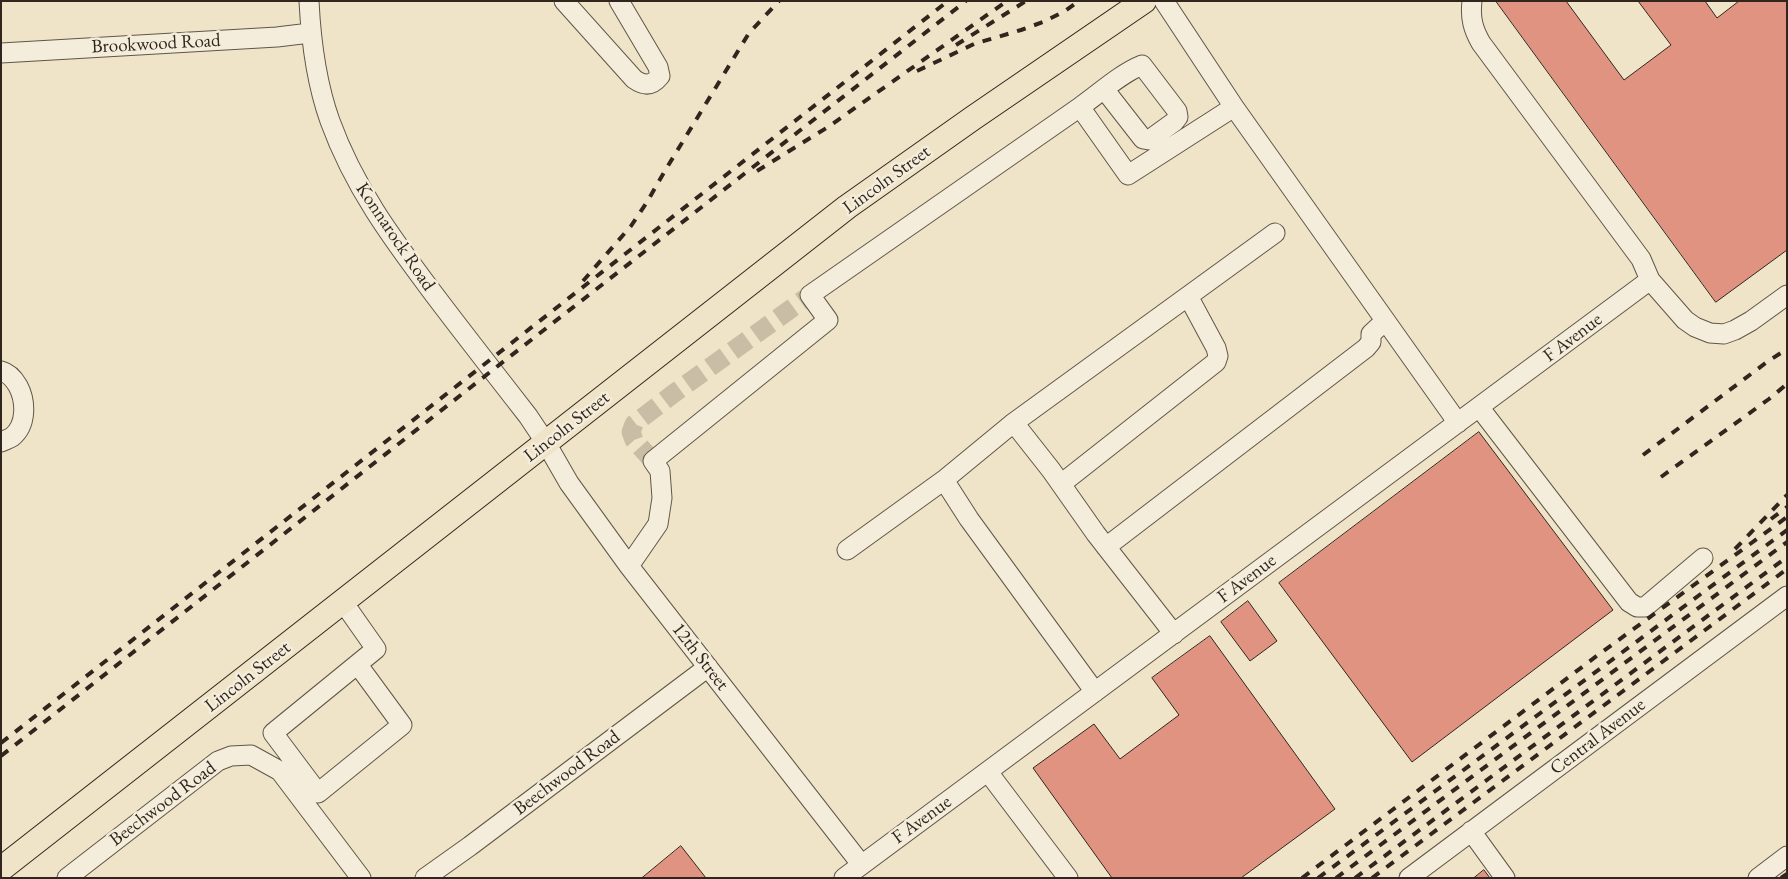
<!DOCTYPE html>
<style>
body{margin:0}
#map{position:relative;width:1788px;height:879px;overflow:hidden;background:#efe4c7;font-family:"EB Garamond",serif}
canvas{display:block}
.frame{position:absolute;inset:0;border:2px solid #31261e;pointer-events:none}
</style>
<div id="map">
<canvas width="1788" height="879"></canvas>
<div class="frame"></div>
</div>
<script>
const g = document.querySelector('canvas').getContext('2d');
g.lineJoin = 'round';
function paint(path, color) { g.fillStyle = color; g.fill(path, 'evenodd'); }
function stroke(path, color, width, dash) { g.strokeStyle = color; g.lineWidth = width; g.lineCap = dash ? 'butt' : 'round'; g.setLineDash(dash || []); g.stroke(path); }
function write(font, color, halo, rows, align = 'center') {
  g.font = font + ' "EB Garamond",serif'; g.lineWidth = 5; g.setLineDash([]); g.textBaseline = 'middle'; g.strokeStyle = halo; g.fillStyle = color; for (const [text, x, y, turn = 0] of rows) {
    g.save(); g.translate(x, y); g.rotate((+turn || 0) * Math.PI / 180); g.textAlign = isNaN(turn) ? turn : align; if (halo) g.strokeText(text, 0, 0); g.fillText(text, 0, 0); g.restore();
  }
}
const building = new Path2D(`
 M1496,1H1566L1624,80L1671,45L1638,1H1705L1717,18L1739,1H1787V250L1716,302Z
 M1479,432L1613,610L1412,762L1279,583Z
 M1248,601L1277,641L1250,661L1221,622Z
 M1210,636L1335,809L1241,878H1112L1033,768L1094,724L1120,759L1179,715L1152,678Z
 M681,846L706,878H642Z
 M1484,870L1490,878H1474Z`);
const minorTunnel = new Path2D(`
 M653,461L634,440L631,432L634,424L673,394L810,295`);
const minor = new Path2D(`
 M309,1C311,41 316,82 330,121C354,187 391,237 433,293C464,334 496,375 528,416L546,443L569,483L629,566L861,864
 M564,1L634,79C644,86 652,86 660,76L658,67L619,1
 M1164,1L1234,107L1458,423
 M1472,1C1470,18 1473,29 1481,43L1641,259L1650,280L1685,320L1695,327L1710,333L1724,334L1735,330L1751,321L1787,295
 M1,53L277,37L310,33
 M1080,107C1100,93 1120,74 1142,65L1177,111L1178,117L1174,122L1149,140L1143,139L1104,89
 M1,371C9,373 14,379 18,386C26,401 27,425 12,437C9,439 5,440 1,442
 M1479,407L1629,602L1637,607H1645L1703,558
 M1014,423L1051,470L1096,534L1174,634
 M1061,484L1216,362L1218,356L1216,348L1188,296
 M1106,547L1366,348L1371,342V334L1385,321
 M847,550L944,480
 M629,566L658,524L662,498L660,471L653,461L828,320L810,295L1080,107L1128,175L1234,107
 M343,602L376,649L273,733L318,793L402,725L358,665
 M1095,692L969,519L944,480L1012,424L1275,233
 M988,772L1068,878
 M1471,831L1505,878
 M67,878L218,761L231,756L251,755L280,771L361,878
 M425,878L470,846L708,667
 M844,878L1650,280
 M1409,878L1787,596
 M1758,878L1787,856`);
const major = new Path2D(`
 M1,869L847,207L973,118L1144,1`);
const rail = new Path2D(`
 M956,45L1026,1
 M917,71L974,44L1021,30L1043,22L1065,11L1079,1
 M757,171L828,127L1007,1
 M583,281L631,226L647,202L666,169L749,33L779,1
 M1643,455L1767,362L1787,349
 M1661,477L1769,399L1787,384
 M1771,519L1787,507
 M1735,549L1787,495
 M1,743L948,1
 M1,756L508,358L966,1
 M1302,878L1598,655L1787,517
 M1318,878L1787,530
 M1336,878L1787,542
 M1355,878L1787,557
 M1372,878L1787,569
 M1781,878L1787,874`);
const streetNames = [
 ["Brookwood Road",156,44,-3],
 ["Lincoln Street",887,180,-36],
 ["Konnarock Road",395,237,56],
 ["F Avenue",1573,338,-37],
 ["Lincoln Street",567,427,-38],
 ["F Avenue",1247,579,-37],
 ["12th Street",700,657,52],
 ["Lincoln Street",248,677,-38],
 ["Central Avenue",1598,737,-37],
 ["Beechwood Road",567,773,-37],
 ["Beechwood Road",163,804,-37],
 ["F Avenue",922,820,-36]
];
paint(building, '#e09380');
stroke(building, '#31261e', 1);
stroke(minorTunnel, '#c9bea5', 19, [19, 9]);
stroke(minor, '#605648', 21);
stroke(major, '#31261e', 26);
stroke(minor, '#f5eddb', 19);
stroke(major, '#efe4c7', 24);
stroke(rail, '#31261e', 4, [9, 9]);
write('19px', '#31261e', '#f5eddb', streetNames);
</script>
